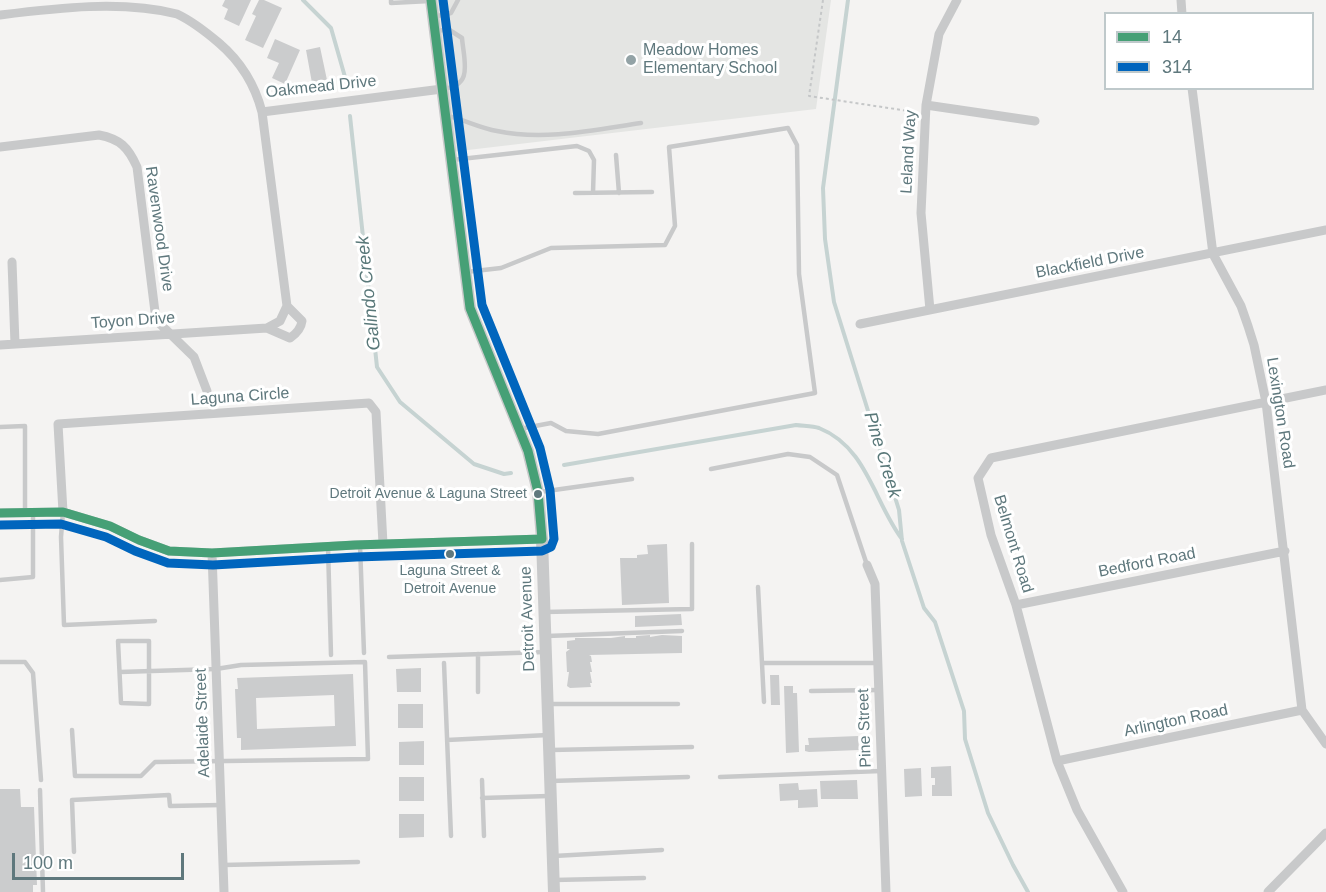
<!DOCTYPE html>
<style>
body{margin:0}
#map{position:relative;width:1326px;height:892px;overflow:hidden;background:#f4f3f2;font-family:Arial,sans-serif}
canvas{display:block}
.legend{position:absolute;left:1104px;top:12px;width:210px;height:78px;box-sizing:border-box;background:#fff;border:2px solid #bfc9cb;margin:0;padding:8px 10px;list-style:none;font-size:18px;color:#5f787d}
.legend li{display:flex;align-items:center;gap:12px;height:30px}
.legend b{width:30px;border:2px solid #bfc9cb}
.scale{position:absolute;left:12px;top:853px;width:172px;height:27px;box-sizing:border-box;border:3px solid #5f787d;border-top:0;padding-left:8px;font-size:18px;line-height:21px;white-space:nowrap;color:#5f787d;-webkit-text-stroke:4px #fff;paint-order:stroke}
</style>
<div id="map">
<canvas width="1326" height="892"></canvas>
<ul class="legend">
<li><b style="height:8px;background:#46a076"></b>14</li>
<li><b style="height:8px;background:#0065bd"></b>314</li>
</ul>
<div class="scale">100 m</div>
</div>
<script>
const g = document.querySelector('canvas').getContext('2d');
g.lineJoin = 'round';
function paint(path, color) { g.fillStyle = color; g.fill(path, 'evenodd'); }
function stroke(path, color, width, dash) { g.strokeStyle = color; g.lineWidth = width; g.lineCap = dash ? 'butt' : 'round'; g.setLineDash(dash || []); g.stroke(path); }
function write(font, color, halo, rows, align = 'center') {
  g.font = font + ' Arial,sans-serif'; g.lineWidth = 6; g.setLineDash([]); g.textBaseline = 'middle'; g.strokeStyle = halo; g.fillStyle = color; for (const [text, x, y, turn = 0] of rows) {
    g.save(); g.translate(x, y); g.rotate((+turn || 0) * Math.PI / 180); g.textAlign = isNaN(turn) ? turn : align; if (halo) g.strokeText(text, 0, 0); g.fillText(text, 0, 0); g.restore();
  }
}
const built = new Path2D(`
 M431,0H831L816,109L451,152Z`);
const stream = new Path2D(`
 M303,0L331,28L347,84
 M848,0L823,188L825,239L834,302L899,510L902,541L924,608L935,622L964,711L965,739L988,813L1013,865L1028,892
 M350,116L377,367L400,402L474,464L504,474L511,473
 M564,465L796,425C803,426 813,426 819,428C867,447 874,502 902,539`);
const building = new Path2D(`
 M225,0H251L239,26L224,19L228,9L222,6Z
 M259,0H264L282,8L263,48L245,40L256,16L252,14Z
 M275,39L300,50L285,84L272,78L279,63L267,58Z
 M320,47L327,80L312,83L306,50Z
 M667,544L669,603L622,605L620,558H637V555L648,554L647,545Z
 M681,614L682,625L635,627V616Z
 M650,635V637L662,635L682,636V653L589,655L591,656L592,662H590L592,672H590L592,683H590L591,687L570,688L567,686L569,672H567L566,652L570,649H567V641L575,640V638H611L625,636V638H636V636Z
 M421,668V692H397L396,669Z
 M353,674L356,746L241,750V738H237L235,689H238L237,678ZM334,695L335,726L257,729L256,698Z
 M770,675H779L780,705H771Z
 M784,686H793V693H797L799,752L786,753Z
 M398,704H423V728H398Z
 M858,736L859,750L809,752L805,751V745H809L808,738Z
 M424,741V765H399V742Z
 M951,766L952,796H932V785H935V778H931V767Z
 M921,768L922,796L905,797L904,769Z
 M399,777H424V801H399Z
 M857,780L858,799H821L820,781Z
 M798,783L799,790L817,789L818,807L798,808V800L780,801L779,784Z
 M0,789H20L21,807H34L37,885H33V892H0Z
 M399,814H424V837L399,838Z`);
const path = new Path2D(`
 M823,0L809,96L915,112`);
const service = new Path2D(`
 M391,0V3L430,1
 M433,17L451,13L458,0
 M438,31L448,29L462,38C464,62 474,86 442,89
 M448,116C465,120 480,128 497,131C544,141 594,130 641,123
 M616,155L619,193
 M452,160L577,146L589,151L594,160L593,193
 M575,193L652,192
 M466,272L501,268L551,248L665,245L675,226L669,147L788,128L797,145L799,274L815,393L598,434L566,431L551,423L519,429
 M0,427L25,426V512
 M711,469L788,454L810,457L837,475L867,565
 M540,492L632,479
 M63,512L61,537L64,625L155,621
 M360,545L364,653
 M328,547L331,655
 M0,580L33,577V514
 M758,587L764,702
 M544,612L692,609V544
 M547,636L682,631
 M118,641H149V704L121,703Z
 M389,657L545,652
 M0,662H25L33,673L41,780
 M444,663L451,836
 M762,663H878
 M811,691L878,690
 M478,692V654
 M549,704H678
 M72,730L75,776H141L155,762L368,759L365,662L241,665L216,669L120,672
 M447,740L548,735
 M551,750L692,747
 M720,777L881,771
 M482,780L484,836
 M550,781L688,777
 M40,790L43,892
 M482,798L549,796
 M74,852L72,800L169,795L170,806L221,805
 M554,856L662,850
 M223,865L358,862
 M554,880L644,878`);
const minor = new Path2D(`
 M1181,0L1182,14
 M0,15C57,8 122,0 177,14C192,21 206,32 219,43C240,61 255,85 262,112L287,306L280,321L267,328L0,345
 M1192,88L1213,254L1241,306L1248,326L1254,345L1266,402L1302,710L1326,744
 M926,105L1035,121
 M262,112L442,89
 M0,147L99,135C120,139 128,147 137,167L156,320L194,357L207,391
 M12,262L15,344
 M930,310L921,213L926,105L939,34L957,0
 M860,324L1326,230
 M267,328L290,338C296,334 301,329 302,321L287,306
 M63,512L58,424L369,403L376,412L383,544
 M0,513L63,512L110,526L139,540L169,551L212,553L355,545L542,539
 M212,553L224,892
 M867,565L875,584L886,892
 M1016,605L1285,551
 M1057,761L1302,710
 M1123,892L1077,810L1057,761L1016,605L991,535L978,478L991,458L1326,390
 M1268,892L1326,833`);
const tertiary = new Path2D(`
 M431,0L470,308L528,451L538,492L542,539L554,892`);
const bus1 = new Path2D(`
 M431,0L470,308L528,451L538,492L542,539
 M0,513L63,512L110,526L139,540L169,551L212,553L355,545L542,539`);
const bus2 = new Path2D(`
 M0,525L61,524L106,537L135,551L168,563L213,565L356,557L542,551L551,547L554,539L550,490L540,448L482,305L443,0`);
const markers = [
 [631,60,6,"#93a3a6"],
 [538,494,5,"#5f787d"],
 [450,554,5,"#5f787d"]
];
const busNames = [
 ["Detroit Avenue & Laguna Street",527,494],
 ["Laguna Street &",450,571,"center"],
 ["Detroit Avenue",450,589,"center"]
];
const poiNames = [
 ["Meadow Homes",643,51],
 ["Elementary School",643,69]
];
const streetNames = [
 ["Oakmead Drive",321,87,-6],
 ["Leland Way",909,152,-87],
 ["Ravenwood Drive",159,229,82],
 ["Blackfield Drive",1090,263,-11],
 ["Toyon Drive",133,321,-4],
 ["Laguna Circle",240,397,-4],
 ["Lexington Road",1280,413,81],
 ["Belmont Road",1013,544,73],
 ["Bedford Road",1147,563,-11],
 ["Detroit Avenue",528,619,-92],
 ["Arlington Road",1176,721,-12],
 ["Adelaide Street",203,723,-92],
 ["Pine Street",865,728,-92]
];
const waterNames = [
 ["Galindo Creek",369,293,-96],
 ["Pine Creek",882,455,73]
];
paint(built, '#e4e5e3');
stroke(stream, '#c6d3d2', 4);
paint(building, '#cbcccd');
stroke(path, '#c5c7c8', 2, [3, 3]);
stroke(service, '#c8c9ca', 4.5);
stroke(minor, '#c8c9ca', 9);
stroke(tertiary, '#c8c9ca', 12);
stroke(bus1, '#46a076', 9);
stroke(bus2, '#0065bd', 9);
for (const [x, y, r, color] of markers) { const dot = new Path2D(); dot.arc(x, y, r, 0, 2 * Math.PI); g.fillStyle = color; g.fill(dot); stroke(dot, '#fff', 2); }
write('14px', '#5f787d', '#fff', busNames, 'right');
write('16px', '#5f787d', '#fff', poiNames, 'left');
write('16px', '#5f787d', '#fff', streetNames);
write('italic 18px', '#597879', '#fff', waterNames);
</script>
